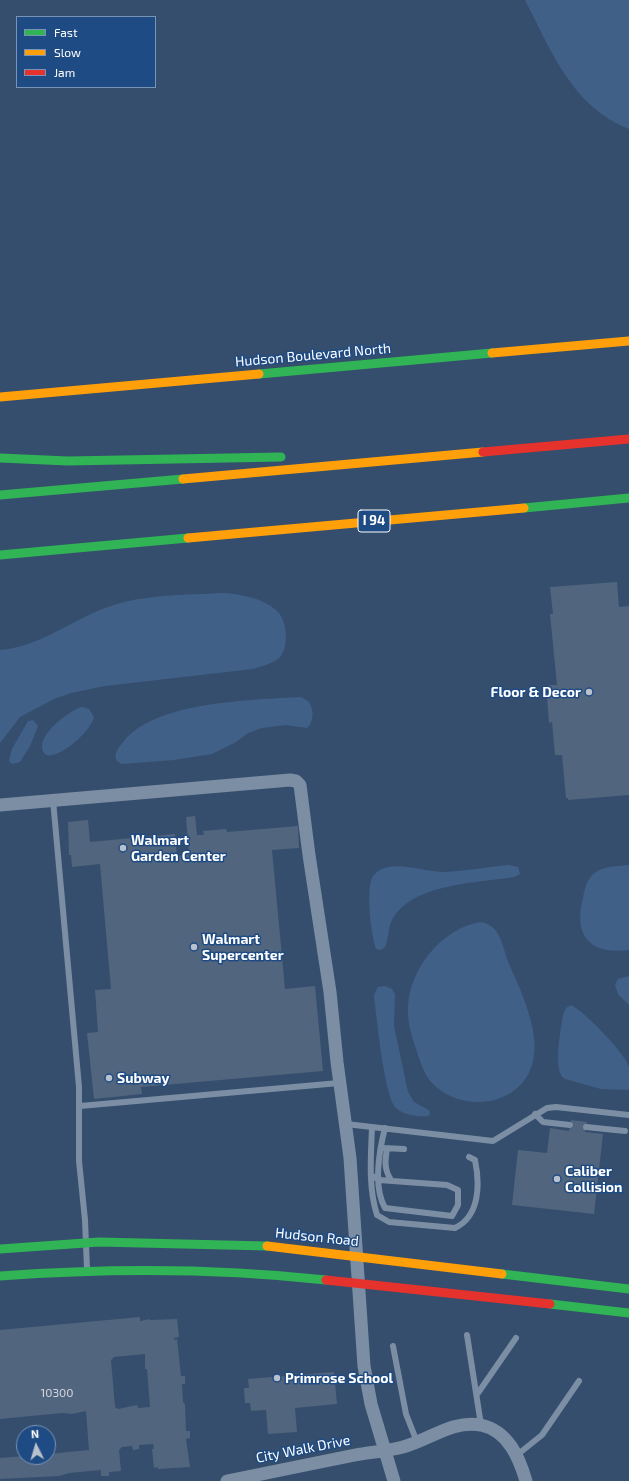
<!DOCTYPE html>
<style>
body{margin:0}
#map{position:relative;width:629px;height:1481px;overflow:hidden;background:#354e6d;font-family:"Exo 2",sans-serif}
canvas{display:block}
.legend{position:absolute;left:16px;top:16px;width:140px;height:72px;box-sizing:border-box;background:#1e4b84;border:1px solid #7893b5;margin:0;padding:5px 7px;list-style:none;font-size:12px;color:#fff}
.legend li{display:flex;align-items:center;gap:8px;height:20px}
.legend b{width:20px;border:1px solid #7893b5}
.north{position:absolute;left:16px;top:1425px;width:40px;height:40px;box-sizing:border-box;background:#1e4b84;border:1px solid #7893b5;border-radius:50%;rotate:355deg;font-size:11px;font-weight:700;line-height:16px;text-align:center;color:#fff}
.north::after{content:'';display:block;margin:auto;width:14px;height:18px;background:#b8c1cc;clip-path:polygon(50% 0,100% 100%,50% 72%,0 100%)}
</style>
<div id="map">
<canvas width="629" height="1481"></canvas>
<ul class="legend">
<li><b style="height:5px;background:#30b455"></b>Fast</li>
<li><b style="height:5px;background:#ff9f0a"></b>Slow</li>
<li><b style="height:5px;background:#e5322d"></b>Jam</li>
</ul>
<div class="north">N</div>
</div>
<script>
const g = document.querySelector('canvas').getContext('2d');
g.lineJoin = 'round';
function paint(path, color) { g.fillStyle = color; g.fill(path, 'evenodd'); }
function stroke(path, color, width, dash) { g.strokeStyle = color; g.lineWidth = width; g.lineCap = dash ? 'butt' : 'round'; g.setLineDash(dash || []); g.stroke(path); }
function write(font, color, halo, rows, align = 'center') {
  g.font = font + ' "Exo 2",sans-serif'; g.lineWidth = 3; g.setLineDash([]); g.textBaseline = 'middle'; g.strokeStyle = halo; g.fillStyle = color; for (const [text, x, y, turn = 0] of rows) {
    g.save(); g.translate(x, y); g.rotate((+turn || 0) * Math.PI / 180); g.textAlign = isNaN(turn) ? turn : align; if (halo) g.strokeText(text, 0, 0); g.fillText(text, 0, 0); g.restore();
  }
}
const water = new Path2D(`
 M525,0H629V129C572,107 551,50 525,0Z
 M224,593C240,594 262,598 276,610C287,619 290,647 279,658C272,664 262,666 253,669L105,686L71,693L54,699L20,717L0,743V650C40,647 71,620 108,607C144,594 186,595 224,593Z
 M301,697L309,702C314,709 314,722 307,728L286,725L262,728L248,733L236,742L212,754L174,760L121,764L116,760C114,752 119,747 124,741C156,701 253,700 301,697Z
 M82,707L89,709L94,717C91,731 60,759 46,755C30,740 69,710 82,707Z
 M33,720L38,726L30,746L20,762L12,764L9,761L12,749L28,721Z
 M509,865L518,867L520,874L514,877C478,883 412,883 392,920C388,928 389,938 385,947L381,950L376,949C371,934 366,892 372,878C375,872 382,868 389,867C407,864 426,872 444,872C466,871 487,867 509,865Z
 M629,865V950C590,955 573,936 583,898C585,888 587,878 596,872C605,866 619,866 629,865Z
 M481,922C502,926 502,947 509,964C521,991 542,1035 532,1065C519,1107 462,1113 433,1084C424,1075 420,1061 416,1049C412,1036 407,1022 408,1008C409,969 442,928 481,922Z
 M629,976V1005L618,994L615,985L618,979Z
 M385,986L392,989L395,994L394,1026L408,1092L414,1102L429,1110L430,1114L428,1116C418,1117 403,1115 396,1108C384,1096 377,1017 374,997L375,993L378,987Z
 M571,1005C583,1010 627,1055 629,1067C629,1074 629,1083 629,1090L601,1089L565,1079C552,1073 561,1028 563,1015L566,1008Z`);
const building = new Path2D(`
 M617,582L619,607L629,606V795L568,800V798H566L562,755H555L552,722L549,723L547,698H550L549,685H557L550,614H553L550,587Z
 M195,816L197,835H204L203,831L226,829L227,832L298,826L299,848L272,850L285,989L315,986L323,1071L141,1087L142,1094L94,1099L87,1033L98,1032L95,990L111,989L100,864L72,867L71,855H69L68,822L88,820L90,842L175,834L177,856L189,854L186,817Z
 M571,1120L587,1122L585,1132L603,1134L594,1214L512,1205L518,1150L547,1153L550,1128L569,1131Z
 M140,1317V1321L150,1319V1320L177,1319L179,1337L174,1338V1340L177,1339L181,1376H185V1384H182L183,1402L185,1404L186,1431H190V1438L186,1439L190,1467L158,1469V1467L154,1468L152,1449H154L153,1444L139,1445V1449L133,1450L132,1446L122,1447L119,1450L121,1471L109,1472V1476H101V1470L69,1473L59,1476L0,1479V1458L24,1456L48,1457V1454L89,1450L86,1411L72,1414L62,1413L0,1419V1330ZM145,1354V1369H147L150,1407L138,1408L137,1405L118,1409L115,1407L111,1360L114,1357Z
 M334,1372L337,1404L295,1408L297,1432L268,1434L266,1410L251,1411L250,1403H245L244,1388H249L248,1379Z`);
const lane = new Path2D(`
 M53,800L79,1087V1161L85,1220L87,1269
 M80,1106L339,1083
 M535,1114L543,1122L570,1125
 M346,1124L493,1141L547,1108L556,1107L629,1115
 M372,1127C371,1156 368,1187 377,1215L389,1222L455,1228C480,1216 480,1184 475,1160L469,1157
 M586,1127L625,1131
 M384,1148L404,1149
 M387,1149C385,1161 384,1169 391,1180
 M371,1175L379,1180L447,1185L458,1190V1205L452,1216L385,1208C373,1187 379,1151 385,1128
 M467,1335L481,1425
 M393,1346L406,1414L417,1442
 M478,1393L516,1338
 M517,1455L542,1435L579,1381`);
const street = new Path2D(`
 M0,805L290,780L296,781L300,785L309,855L330,992L337,1062L350,1158L364,1366L371,1404L394,1481
 M227,1481C270,1472 312,1464 355,1455C371,1452 388,1451 403,1447C430,1440 451,1420 481,1425C508,1431 519,1457 526,1481`);
const fast = new Path2D(`
 M259,374L492,353
 M0,458L68,461L281,457
 M0,495L183,479
 M524,508L629,498
 M0,555L188,538
 M0,1249L99,1242L267,1246
 M502,1274L629,1289
 M0,1276C109,1268 217,1268 326,1280
 M550,1304L629,1313`);
const slow = new Path2D(`
 M492,353L629,341
 M0,397L259,374
 M183,479L483,452
 M188,538L524,508
 M267,1246L502,1274`);
const jam = new Path2D(`
 M483,452L629,439
 M326,1280L550,1304`);
const markers = [
 [589,692,4,"#b8c1cc"],
 [123,848,4,"#b8c1cc"],
 [194,947,4,"#b8c1cc"],
 [109,1078,4,"#b8c1cc"],
 [557,1179,4,"#b8c1cc"],
 [277,1378,4,"#b8c1cc"]
];
const numberNames = [
 ["10300",57,1393]
];
const shields = [
 [374,521,32]
];
const shieldNames = [
 ["I 94",374,521]
];
const streetNames = [
 ["Hudson Boulevard North",313,355,-5],
 ["Hudson Road",317,1237,6],
 ["City Walk Drive",303,1449,-11]
];
const poiNames = [
 ["Floor & Decor",581,692,"right"],
 ["Walmart",131,840],
 ["Garden Center",131,856],
 ["Walmart",202,939],
 ["Supercenter",202,955],
 ["Subway",117,1078],
 ["Caliber",565,1171],
 ["Collision",565,1187],
 ["Primrose School",285,1378]
];
paint(water, '#406088');
paint(building, '#51657e');
stroke(lane, '#7c8ea3', 6);
stroke(street, '#7c8ea3', 13);
stroke(fast, '#30b455', 9);
stroke(slow, '#ff9f0a', 9);
stroke(jam, '#e5322d', 9);
for (const [x, y, r, color] of markers) { const dot = new Path2D(); dot.arc(x, y, r, 0, 2 * Math.PI); g.fillStyle = color; g.fill(dot); stroke(dot, '#1e4b84', 1.5); }
write('12px', '#d4d8df', null, numberNames);
for (const [x, y, w] of shields) { const box = new Path2D(); box.roundRect(x - w / 2, y - 11, w, 22, 3); g.fillStyle = '#1e4b84'; g.fill(box); stroke(box, '#fff', 1); }
write('bold 13px', '#fff', null, shieldNames);
write('14px', '#fff', '#1e4b84', streetNames);
write('bold 14px', '#fff', '#1e4b84', poiNames, 'left');
</script>
